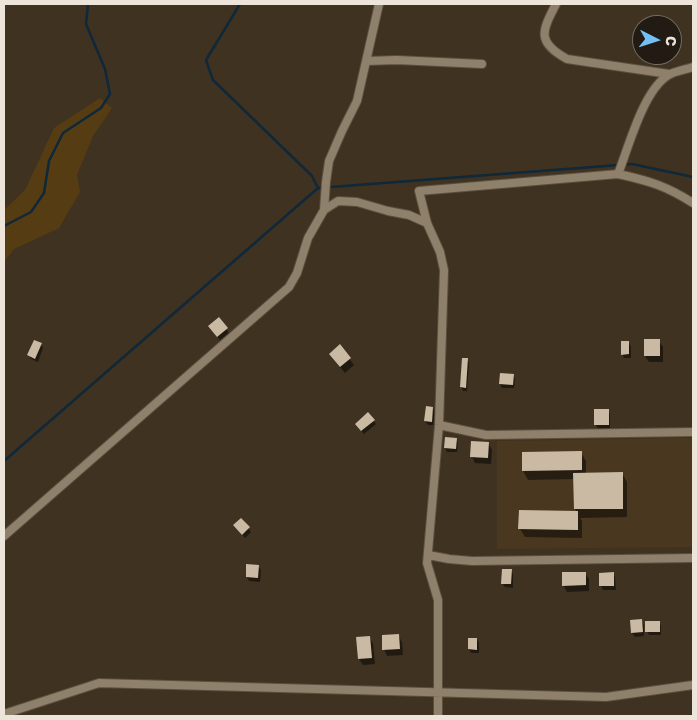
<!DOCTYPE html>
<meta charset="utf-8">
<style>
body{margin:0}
#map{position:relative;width:697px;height:720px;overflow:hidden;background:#3f3220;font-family:"Golos Text",sans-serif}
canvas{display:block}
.frame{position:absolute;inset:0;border:5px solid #ede5da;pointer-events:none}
.north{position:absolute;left:632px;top:15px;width:50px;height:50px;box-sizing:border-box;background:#211b13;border:1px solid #736c63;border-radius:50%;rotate:95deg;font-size:14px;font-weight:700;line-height:20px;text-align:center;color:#ede5da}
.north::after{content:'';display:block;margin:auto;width:18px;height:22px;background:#74c0f6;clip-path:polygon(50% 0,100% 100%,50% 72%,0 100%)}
</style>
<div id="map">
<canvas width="697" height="720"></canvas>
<div class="frame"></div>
<div class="north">С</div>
</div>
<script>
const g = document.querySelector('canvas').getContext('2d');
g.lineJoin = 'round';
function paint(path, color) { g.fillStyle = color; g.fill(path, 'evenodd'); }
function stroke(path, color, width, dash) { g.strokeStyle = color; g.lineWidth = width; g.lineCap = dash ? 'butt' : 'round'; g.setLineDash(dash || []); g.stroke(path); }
const built = new Path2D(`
 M693,438V547L497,549V441Z`);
const green = new Path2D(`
 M100,98L112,108L93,136L77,175L80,192L59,228L14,249L4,262V210L25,190L54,128Z`);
const shadow = new Path2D(`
 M219,319L229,333L220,340L212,330Z
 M659,341L663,347V362H649L645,356Z
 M629,343L631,347V358H624L622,354Z
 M41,344L43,348L38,362L31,359L29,355Z
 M340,346L354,365L345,373L334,360Z
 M467,359L469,363L467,391H463L461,387Z
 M513,375L515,379L514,388H502L500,384Z
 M433,408L435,412L433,425H428L425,421Z
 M596,410H608L610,414V429H598L596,425Z
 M374,421L376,424L364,434L359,428Z
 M456,439L458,443L457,452H447L445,448Z
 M488,443L492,450L491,464L475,463L472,457Z
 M581,453L586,461V474L622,473L627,482V517L580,518L582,521V538L525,537L520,529L577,512L575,509V479L528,480L523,471V454Z
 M241,520L251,532L245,538L237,529Z
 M247,566H258L261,570L260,582L249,581L247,577Z
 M511,570L513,574V588L505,587L502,583Z
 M585,573L589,579V591L567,592L563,585Z
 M613,573L615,577L616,590H603L601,586Z
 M641,621L644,625V636L635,637L632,633Z
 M659,622L661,626V635H649L647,631Z
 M398,635L402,642L403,655L387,656L384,649Z
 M369,637L373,643L375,664L363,665L359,659Z
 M477,639L479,643V653H471L469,649Z`);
const stream = new Path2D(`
 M240,4L206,60L213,80L312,176L318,188
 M4,226L31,212L44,193L49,161L63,133L101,108L110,94L105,69L86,24L88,4
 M4,461L318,188L632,164L693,177`);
const building = new Path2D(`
 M219,317L228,328L217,337L208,326Z
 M644,339H660V356H644Z
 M34,340L42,343L35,359L27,355Z
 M621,341H629V354L621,355Z
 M340,344L351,358L340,367L329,354Z
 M462,358H468L466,388L460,387Z
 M500,373L514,374L513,385L499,384Z
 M426,406L433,407L432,422L424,421Z
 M594,409H609V425H594Z
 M368,412L375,420L361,431L355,424Z
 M445,437L457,438L456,449L444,448Z
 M471,441L489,442L488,458L470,457Z
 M582,451V470L522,471V452Z
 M623,472V509H574L573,473Z
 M519,510L578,511V530L518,529Z
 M241,518L250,527L242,535L233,525Z
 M246,564L259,565L258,578L246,577Z
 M502,569H512L511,584H501Z
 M562,572H586V585L562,586Z
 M614,572V586H599V573Z
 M642,619L643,632L631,633L630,620Z
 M645,621H660V632H645Z
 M399,634L400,649L382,650V635Z
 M370,636L372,658L358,659L356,637Z
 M468,638H477V650L468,649Z`);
const street = new Path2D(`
 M556,4C542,31 536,42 567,59L669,74
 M367,61L397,60L482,64
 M618,174C629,146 643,92 667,76C674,71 685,70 693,67
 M324,210L326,182L329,161L342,131L357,101L379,4
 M439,425L486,435L693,432
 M4,536L289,287L297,273L308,238L324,210L338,201L357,202L388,211L409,215L427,223
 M428,555L449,559L472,561L693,558
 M4,714L99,683L606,697L693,685
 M438,716V600L427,563L439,425L444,270L440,252L427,223L419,191L618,174C650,181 666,186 693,203`);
paint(built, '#49381f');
paint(green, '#563c13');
paint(shadow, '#0007');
stroke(stream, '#0f283a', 2.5);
paint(building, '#cabaa4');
stroke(street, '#5a4f3f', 10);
stroke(street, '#8f806b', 8);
</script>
